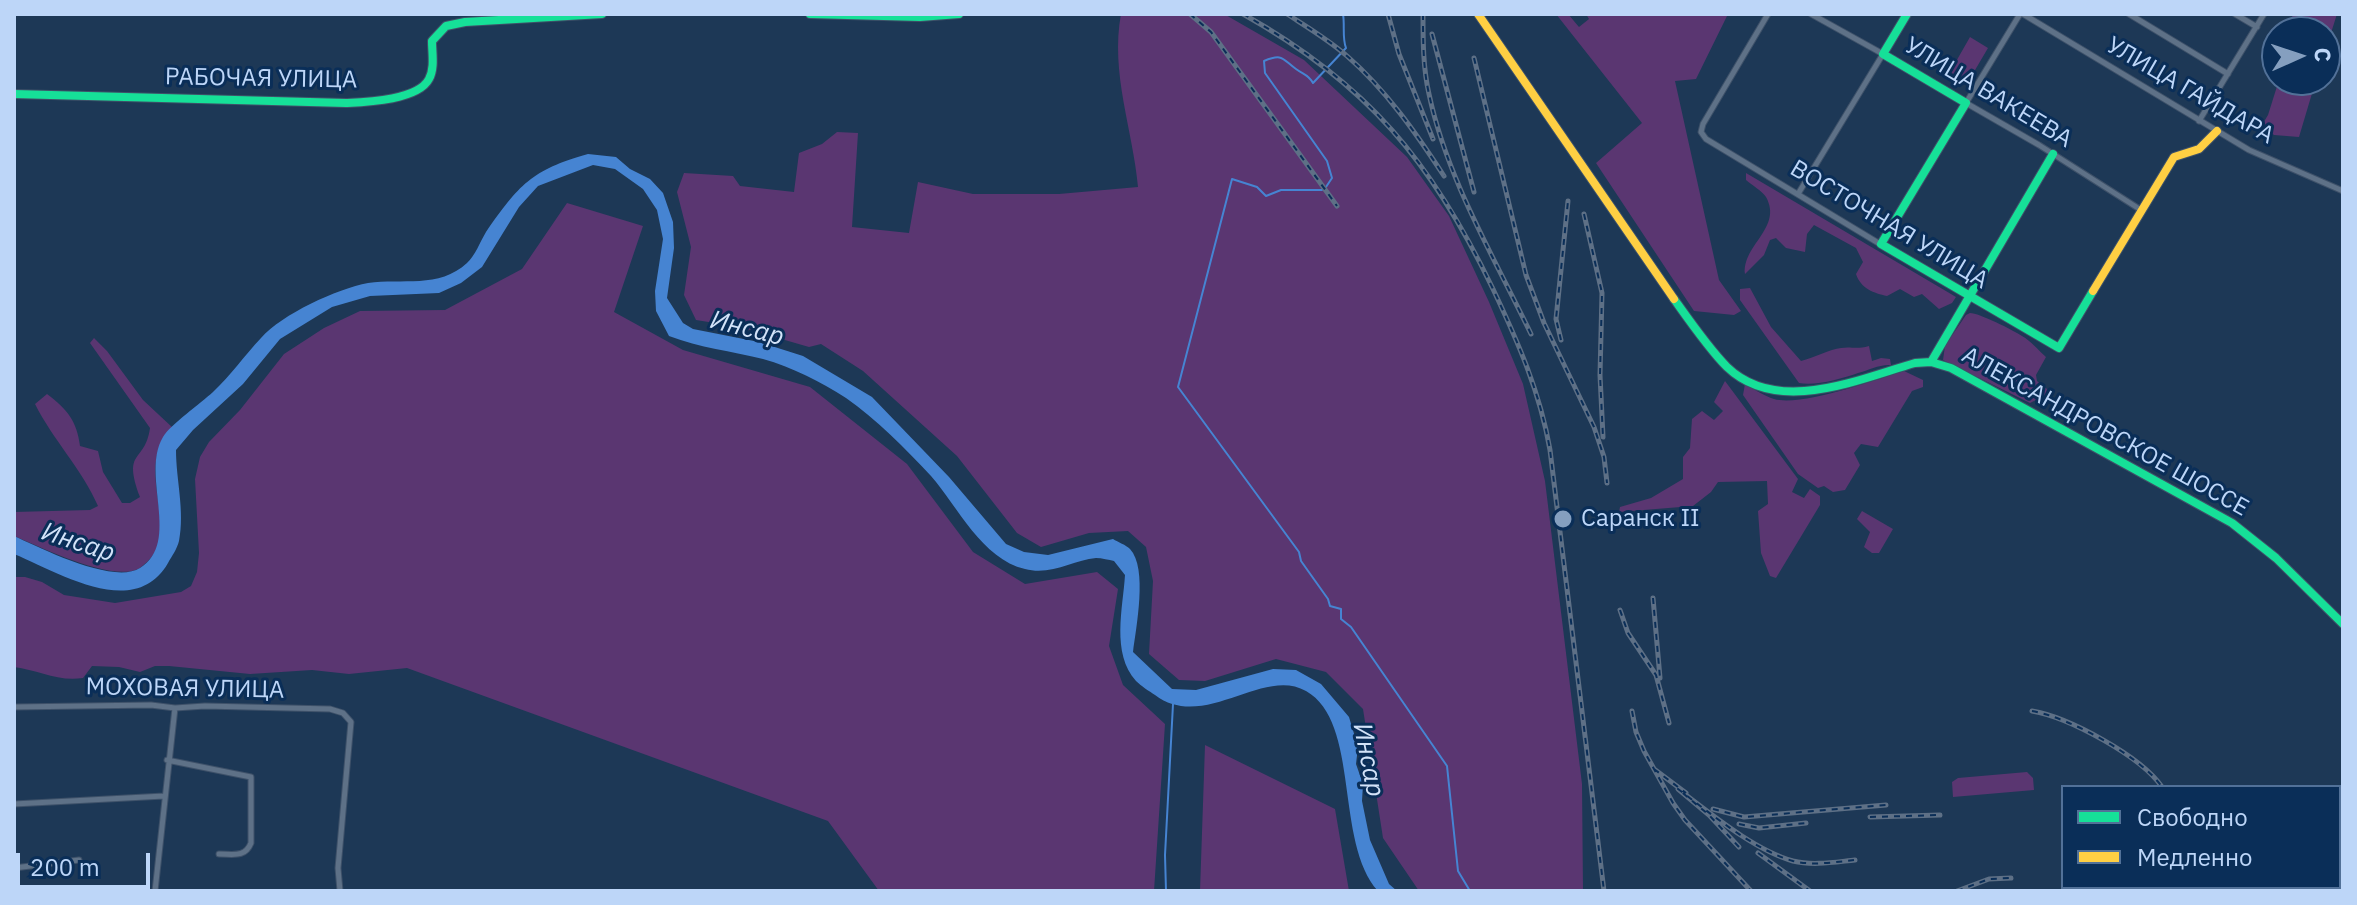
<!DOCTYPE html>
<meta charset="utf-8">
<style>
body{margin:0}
#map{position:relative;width:2357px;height:905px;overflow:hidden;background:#1d3856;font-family:"IBM Plex Sans",sans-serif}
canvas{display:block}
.frame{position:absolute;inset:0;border:16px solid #bdd6f8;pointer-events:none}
.legend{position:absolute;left:2061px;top:785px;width:280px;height:104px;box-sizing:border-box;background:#0a2e58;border:2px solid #527198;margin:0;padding:10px 14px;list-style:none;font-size:24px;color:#bdd6f8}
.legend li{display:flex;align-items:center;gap:16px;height:40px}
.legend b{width:40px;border:2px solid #527198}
.north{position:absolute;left:2261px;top:16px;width:80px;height:80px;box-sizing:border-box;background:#0a2e58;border:2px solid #527198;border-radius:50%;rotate:87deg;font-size:22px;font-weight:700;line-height:32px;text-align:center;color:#bdd6f8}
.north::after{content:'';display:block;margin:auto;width:28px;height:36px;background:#859fbf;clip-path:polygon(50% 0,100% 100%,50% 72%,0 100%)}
.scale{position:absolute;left:16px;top:853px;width:134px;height:36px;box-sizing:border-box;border:4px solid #bdd6f8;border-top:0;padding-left:10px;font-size:24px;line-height:28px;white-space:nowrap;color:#bdd6f8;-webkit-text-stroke:6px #0a2e58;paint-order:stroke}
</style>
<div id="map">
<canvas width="2357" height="905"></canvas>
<div class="frame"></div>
<ul class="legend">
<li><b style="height:10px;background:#16e098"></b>Свободно</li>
<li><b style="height:10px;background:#ffcf43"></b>Медленно</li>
</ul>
<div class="north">С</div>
<div class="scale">200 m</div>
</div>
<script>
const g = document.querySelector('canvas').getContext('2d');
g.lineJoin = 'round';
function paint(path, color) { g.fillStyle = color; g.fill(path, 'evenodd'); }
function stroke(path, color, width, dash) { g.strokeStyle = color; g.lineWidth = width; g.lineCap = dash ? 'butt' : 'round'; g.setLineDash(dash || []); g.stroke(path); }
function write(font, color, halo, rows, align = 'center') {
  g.font = font + ' "IBM Plex Sans",sans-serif'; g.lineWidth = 6; g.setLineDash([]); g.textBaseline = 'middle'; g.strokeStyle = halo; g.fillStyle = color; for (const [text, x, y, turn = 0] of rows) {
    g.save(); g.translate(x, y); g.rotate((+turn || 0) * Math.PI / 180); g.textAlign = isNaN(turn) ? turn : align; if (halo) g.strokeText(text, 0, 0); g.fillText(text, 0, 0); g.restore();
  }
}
const green = new Path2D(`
 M1121,14H1224L1304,60L1407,157L1449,216L1489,302L1523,384L1545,481L1582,784L1583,891H1419L1383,838L1363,709L1326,672L1276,659L1205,681L1179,680L1149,654L1153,581L1146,547L1128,531L1089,533L1041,547L1017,533L957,456L863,371L821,344L809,347L740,327L696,320L684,295L691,247L677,192L684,173L733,176L740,186L794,192L799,153L822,144L837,132L858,133L852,227L909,233L918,182L973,194H1059L1138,187C1133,130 1110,73 1121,14Z
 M1556,14H1568L1579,27L1589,19L1586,14H1728L1696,79L1675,81L1719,280L1741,311L1734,315L1694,311L1596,163L1642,123Z
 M2293,14H2337L2325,52V32H2310L2312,25L2292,18Z
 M1970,37L1988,48L1968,82L1950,72Z
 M2279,80H2316L2299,137L2274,135L2262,125L2268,115Z
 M1746,173L1956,297L1952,303L1939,309L1922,294L1914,297L1900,289L1887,296C1874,293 1861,289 1856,274L1863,262L1856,248L1814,225L1807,234L1805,252L1786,248L1776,238L1770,240L1764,255L1745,274C1742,245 1783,228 1766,197C1762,191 1752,185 1746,180Z
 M567,203L643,226L614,312L683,350L810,387L907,464L973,552L1025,584L1097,572L1118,589L1109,646L1123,685L1165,724L1154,891H879L828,821L407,668L349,674L312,670L250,674L169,666H155L140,672L119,667L92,666L83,678C58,682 38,670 14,667V577H25L42,582L64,595L115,603L181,592L191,586L197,572L199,553L195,479L200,457L209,442L240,410L284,354L324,328L360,311L445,310L522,269Z
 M1750,288L1771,327L1801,361C1814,358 1830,349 1841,348C1852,346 1855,350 1869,346L1872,361L1881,358L1890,359L1891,365C1880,364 1869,370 1858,373C1841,379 1816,386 1799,383L1740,300V289Z
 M1970,313C1979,313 2013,330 2022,336C2031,341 2038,350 2046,357L2036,375L2037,381L2047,389L2046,395L2030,403L1943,360L1945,346L1966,315Z
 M94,338L107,351L143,400L173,428C131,464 182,529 148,561C147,562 139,569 138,569C111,582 41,547 14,536V512L90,510L98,506C82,469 53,440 35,404L47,394C67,409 77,421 80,446L98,451L103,472L122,503H130L140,497C122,448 145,464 150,428L90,343Z
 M1904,371L1923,380V387L1912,391L1878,447L1861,444L1854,453L1860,465L1845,490L1833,492L1824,486L1818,488L1798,474L1743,395L1745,384C1754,389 1764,396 1774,399C1801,407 1875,380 1904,371Z
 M1725,381L1798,479L1792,492L1804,498L1810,489L1820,496V505L1776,578L1770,576L1761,553L1758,511L1768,504L1767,481L1718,482L1711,492L1693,506L1619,512L1620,507L1651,498L1683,479V457L1690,448L1692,419L1702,411L1714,420L1723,411L1714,402Z
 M1862,511L1893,529L1879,553H1872L1864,547L1870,532L1857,519Z
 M1205,745L1335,809L1349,891H1200Z
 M2027,772L2033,778L2034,790L1953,797L1952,782L1958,778Z`);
const water = new Path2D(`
 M588,154L616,157L630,169L650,179L663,193L673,222L674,248L667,298L683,323L693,329L759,342L803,356L872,397L949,477L1006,544L1024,552L1048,555L1113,539C1118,542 1126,545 1130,549C1148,568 1136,628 1133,652L1172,689L1196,690L1273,669L1296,670L1321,684L1349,717L1358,747L1356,764L1363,784L1362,801L1370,840L1389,884L1397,891H1378C1334,842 1361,722 1306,691C1263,666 1204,732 1155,695C1149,691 1141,686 1136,681C1111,653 1123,608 1125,575L1114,561C1109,560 1102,558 1096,558C1073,560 1051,576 1025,569C982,559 958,507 931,476C906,449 876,419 846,398C821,382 792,367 763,359C731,351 700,348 669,336L656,311L655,291L663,239L657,210L643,189L615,169L593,165L538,186L519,207L482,267L461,283L439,293L370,296L332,307L280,339L243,384L193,430L176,450C176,480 185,511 179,541C177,549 172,556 168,563C135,621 58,572 14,554V536C41,548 113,585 140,568C182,542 140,475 163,437C170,425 201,403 213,392C231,375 244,356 261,338C282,314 337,289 368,283C402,278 439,289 467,263C475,256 480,242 486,232C519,185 531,170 588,154Z`);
const stream = new Path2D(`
 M1326,187L1332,178L1327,161L1265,73L1264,61C1283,53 1282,59 1296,69C1304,75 1308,74 1313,83L1346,48C1342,38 1345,26 1343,14
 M1322,190H1281L1266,196L1257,187L1232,179L1178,387L1299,552L1301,561L1328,599L1330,606L1341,609V619L1351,627L1447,766L1458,871L1470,891
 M1166,891L1165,855L1173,704`);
const street = new Path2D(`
 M1768,14L1703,124L1701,132L1706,139L1880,244
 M2020,14L1966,103L2039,145L2141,210
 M2023,14L2249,150L2343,191
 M2129,14L2228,74
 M2235,14L2257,27
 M2199,121L2264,14
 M1798,194L1883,54L1811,14
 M14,707L151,705L175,708L205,706L330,709L343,713L351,722L338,868L340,891
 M167,760L251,777V843C245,858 233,854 219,854
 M14,804L164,796
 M14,868L79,860
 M155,891L175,708`);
const fast = new Path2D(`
 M810,14L920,17L959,14
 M1907,14L1883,54L1966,103L1881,244L2059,348L2093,291
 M14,94L346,103C367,102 418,100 429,79C435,68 432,53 432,41L446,26L465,22L602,14
 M1674,299C1689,320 1709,349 1727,367C1778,416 1859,379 1915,363L1931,362L1951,368L2232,523L2276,558L2343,624
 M1931,362L2053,154`);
const slow = new Path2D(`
 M1478,14L1674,299
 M2093,291L2174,157L2199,149L2217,131`);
const rail = new Path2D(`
 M1190,14L1211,32L1337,206
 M1243,14C1368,84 1432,162 1493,289C1518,342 1540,392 1550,450L1604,891
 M1287,14C1307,27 1329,40 1347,56C1386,90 1416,133 1444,176
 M1388,14L1399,54L1433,139
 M1423,14C1423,41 1423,68 1429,94C1447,179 1494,257 1531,334
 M1432,34L1474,192
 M1474,58L1526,275L1544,323L1594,427L1604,457L1607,483
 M1584,214L1602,293L1600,375L1603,437
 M1561,340L1556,319L1568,201
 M1653,598L1660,678
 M1620,610L1628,633L1656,675L1669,723
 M1632,711L1636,732L1644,751L1673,803L1685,820L1751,891
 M2032,711C2068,717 2141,756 2162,787
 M1654,769L1686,793
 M1713,809L1744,817L1886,805
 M1870,817L1940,815
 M1739,824L1759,828L1806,823
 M1739,847L1709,815L1678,789C1710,813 1754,850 1793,861C1813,866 1835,862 1855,860
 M1758,853L1810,891
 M2185,887L2189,891
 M1957,891L1989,879L2011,878`);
const markers = [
 [1563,519,10,"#859fbf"]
];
const streetNames = [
 ["РАБОЧАЯ УЛИЦА",261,79,1],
 ["УЛИЦА ГАЙДАРА",2190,91,30],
 ["УЛИЦА ВАКЕЕВА",1988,93,31],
 ["ВОСТОЧНАЯ УЛИЦА",1889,225,31],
 ["АЛЕКСАНДРОВСКОЕ ШОССЕ",2105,432,29],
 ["МОХОВАЯ УЛИЦА",185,689,1]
];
const poiNames = [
 ["Саранск II",1581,519]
];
const waterNames = [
 ["Инсар",747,329,14],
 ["Инсар",78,543,18],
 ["Инсар",1368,760,79]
];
paint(green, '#5a3671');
paint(water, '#4684d2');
stroke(stream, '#4684d2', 2);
stroke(street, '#3e5169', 7);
stroke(fast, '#3e5169', 10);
stroke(slow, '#3e5169', 10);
stroke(street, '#5e7187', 5);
stroke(fast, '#16e098', 8);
stroke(slow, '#ffcf43', 8);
stroke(rail, '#5e7086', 5);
stroke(rail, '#0a2e58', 2, [6]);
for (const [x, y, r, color] of markers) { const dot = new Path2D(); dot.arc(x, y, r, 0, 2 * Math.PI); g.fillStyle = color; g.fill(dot); stroke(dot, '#0a2e58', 3); }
write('24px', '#bdd6f8', '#0a2e58', streetNames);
write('24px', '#bdd6f8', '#0a2e58', poiNames, 'left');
write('italic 26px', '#d3e3f9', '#0a2e58', waterNames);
</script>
